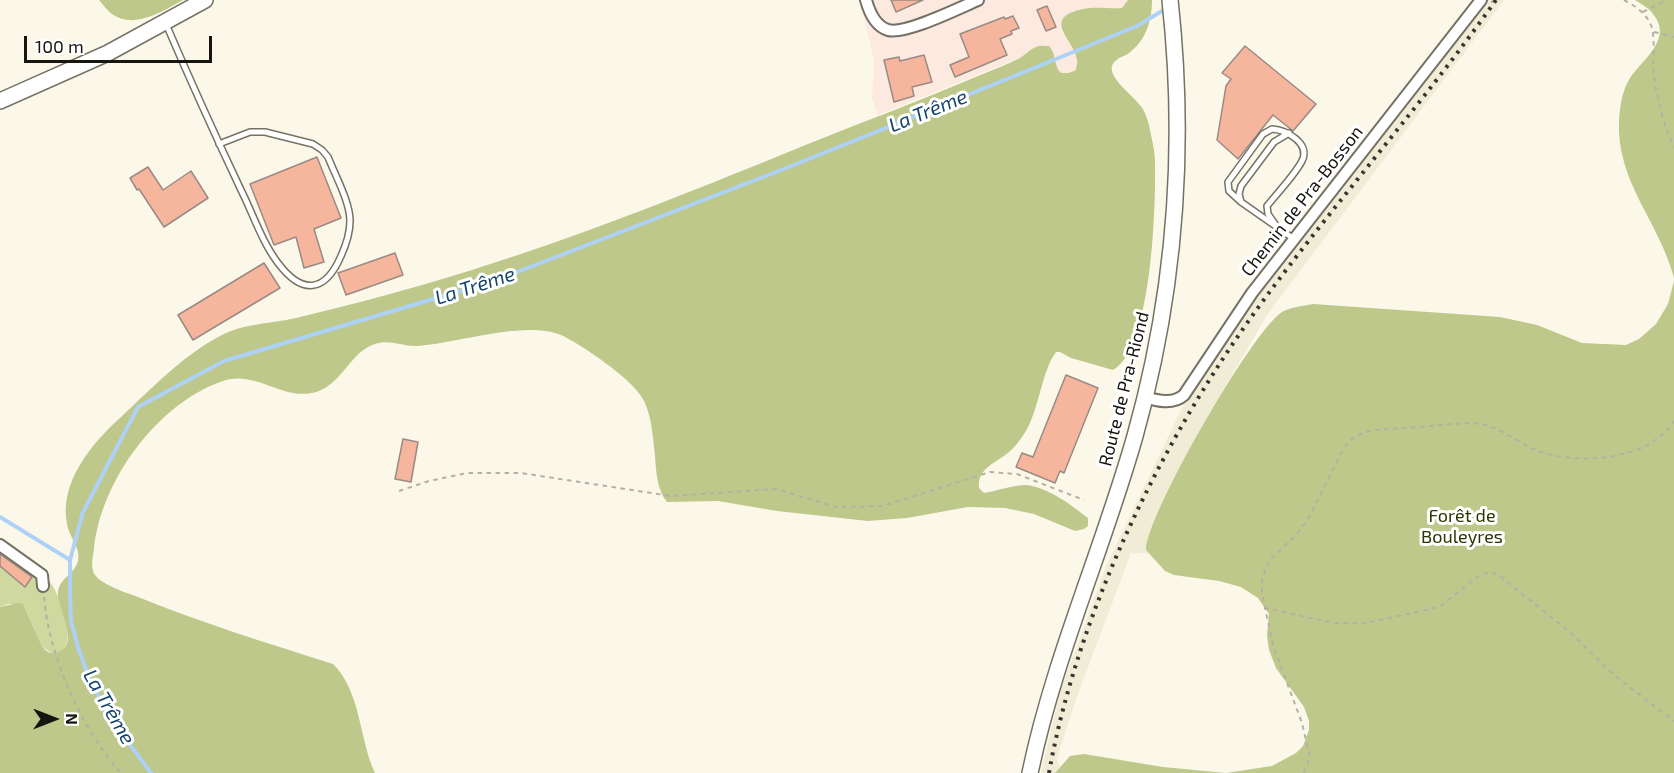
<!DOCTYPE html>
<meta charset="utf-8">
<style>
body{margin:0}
#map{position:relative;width:1674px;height:773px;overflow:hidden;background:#fcf8e9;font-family:"Exo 2",sans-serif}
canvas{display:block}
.north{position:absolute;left:24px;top:689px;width:60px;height:60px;-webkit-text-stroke:4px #fff;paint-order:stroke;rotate:90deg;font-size:16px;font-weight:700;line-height:24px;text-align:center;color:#171510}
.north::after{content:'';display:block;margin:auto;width:21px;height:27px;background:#171510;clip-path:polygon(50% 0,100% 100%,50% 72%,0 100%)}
.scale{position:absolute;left:24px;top:36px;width:188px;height:27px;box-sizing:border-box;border:3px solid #171510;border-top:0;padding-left:8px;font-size:18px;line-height:21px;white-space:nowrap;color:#171510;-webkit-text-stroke:4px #fff;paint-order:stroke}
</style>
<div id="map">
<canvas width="1674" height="773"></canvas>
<div class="north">N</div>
<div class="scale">100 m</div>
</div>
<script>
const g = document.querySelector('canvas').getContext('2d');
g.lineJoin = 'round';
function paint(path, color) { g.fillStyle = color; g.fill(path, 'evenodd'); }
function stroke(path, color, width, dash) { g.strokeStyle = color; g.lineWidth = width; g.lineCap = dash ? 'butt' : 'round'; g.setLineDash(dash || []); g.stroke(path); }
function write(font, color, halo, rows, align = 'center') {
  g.font = font + ' "Exo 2",sans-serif'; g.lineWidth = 6; g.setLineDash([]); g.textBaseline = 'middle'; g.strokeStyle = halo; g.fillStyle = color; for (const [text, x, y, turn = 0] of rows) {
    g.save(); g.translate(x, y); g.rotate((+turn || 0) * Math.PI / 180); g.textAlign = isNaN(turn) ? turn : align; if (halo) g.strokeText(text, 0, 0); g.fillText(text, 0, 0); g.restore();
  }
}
const commercial = new Path2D(`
 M860,0H1128L1122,8L1109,9L1062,30L1078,59L1076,70L1068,74L1061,73L1056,69L1053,51L1035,47L1022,57L878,115L872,98L874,61Z`);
const built = new Path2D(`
 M1486,0H1504L1267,315L1200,430L1153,526L1146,550L1148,553H1131L1076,699L1060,749L1057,760L1060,766L1055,773H1041L1060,693L1107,564L1182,408L1255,299Z`);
const green = new Path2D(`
 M0,538C18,550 34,564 49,581C59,592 76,637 63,650C60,653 55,653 51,653L42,646L23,604H8L0,607Z`);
const forest = new Path2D(`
 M99,0H183C163,11 134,30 112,14C107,11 103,4 99,0Z
 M1128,0H1152C1152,22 1145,43 1126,55C1121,57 1114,60 1112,66C1108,78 1136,98 1143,109C1146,115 1149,123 1150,130C1152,140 1155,151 1155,162C1156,204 1152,349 1113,370L1071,358L1060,352H1056C1041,372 1039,412 1024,434C1020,440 1015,447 1009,452C996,463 977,468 979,488L984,493C997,491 1013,485 1026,485C1048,487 1071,505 1088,518V526L1084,529L1075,531L1034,514L1005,508L968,507L907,518L868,521L777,511L718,501L667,502C657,490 656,471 655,456C653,438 652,419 645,403C637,382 587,349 567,338C532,317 457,344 417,346C403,347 390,339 375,344C349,352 341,388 312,393C280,399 255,370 223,381C158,403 101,480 94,549C93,556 90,568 95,575C102,585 127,593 138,597C202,623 267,643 333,664C361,691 359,739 375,773H0V607L17,603L23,604L42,646C47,652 50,655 58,652C81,645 57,607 58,593C58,579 75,574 78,561C81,548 69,537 67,524C59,483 91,444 120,418C152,388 181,357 220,336C244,323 270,324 296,318C338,308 381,297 422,285C554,247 681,196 808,144C865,121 922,100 978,76C992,70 1006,65 1020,58C1025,55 1030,49 1036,47C1041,45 1044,46 1049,46C1057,54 1053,66 1061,73H1069L1076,70C1076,66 1078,63 1077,60C1076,42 1039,18 1083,9C1095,6 1110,9 1122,8Z
 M1635,0H1674V278C1659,221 1616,182 1619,120C1620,107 1622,91 1629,80C1641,60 1674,40 1653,14C1649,8 1641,4 1635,0Z
 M1674,281V773H1055L1070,756L1084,754L1163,767L1226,773L1272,766L1296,753L1303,746L1309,730V721L1304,707L1276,668L1269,650L1267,635L1269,614L1258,598L1241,587L1219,581L1174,575L1165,571L1146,550C1146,516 1252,331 1282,312C1291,307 1302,306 1313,304L1500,317L1537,325L1582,343L1626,345L1639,339L1656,324L1668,304Z`);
const stream = new Path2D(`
 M0,517L70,560
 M151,773L113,722L90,681L78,647L71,621L70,594V560L83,512L138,407L224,361L494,281L789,167L1012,77L1137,26L1167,8`);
const building = new Path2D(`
 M891,0H923L896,12Z
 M1047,6L1056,27L1046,31L1037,10Z
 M1013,16L1019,28L1011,31L1012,34L1000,39L1007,55L955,77L950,65L969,57L960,34L1004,17L1005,19Z
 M1245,46L1316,104L1293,131L1273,115L1238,159L1217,140L1226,86L1231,79L1222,73Z
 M924,55L932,82L912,87L914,96L894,102L884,60L899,57L900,61Z
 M317,157L341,218L314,229L324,262L304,268L296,237L274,245L250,184Z
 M148,167L163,190L191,171L208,198L164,227L139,189L137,190L130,178Z
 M395,253L403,275L346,295L338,273Z
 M264,263L280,288L193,340L178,315Z
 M1066,375L1098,388L1064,473L1060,471L1055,483L1016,467L1022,453L1033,457Z
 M403,439L418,442L411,482L395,479Z
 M0,554L32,577L25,587L0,566Z`);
const path = new Path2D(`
 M1624,0C1635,6 1646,13 1651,25C1656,40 1652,60 1654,76C1657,99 1664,126 1674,147
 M1491,2L1500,0
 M1643,12L1666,0
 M1654,32L1674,37
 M399,491L429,481L467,473H521L671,496L776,489L836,507L883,506L990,472L1017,474L1084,500
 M44,597C49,657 81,728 121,773
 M1264,608L1334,623H1366L1439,607L1480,575L1491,572L1500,576L1571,633L1615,676L1674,721
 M1304,773L1310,757L1302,723L1273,645L1262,593V579L1269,561L1295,536L1307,521L1344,448C1352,437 1359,434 1372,430C1395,429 1418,427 1441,425C1454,424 1468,422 1482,424C1501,428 1517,442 1536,450C1576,466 1650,461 1674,421`);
const service = new Path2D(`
 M166,24C190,80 215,135 241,190C253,214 262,242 278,263C302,295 325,293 341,256C346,245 350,233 350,221C350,202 335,175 328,157L322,150L313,144L265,132H250L219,144
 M1289,133L1274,142L1241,186L1239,194L1241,202L1294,239
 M1241,202L1229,191L1228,182L1263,134L1272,129C1286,130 1311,143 1302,161C1294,176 1278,192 1267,206L1268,214L1277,227`);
const minor = new Path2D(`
 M866,0C869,11 875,26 888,30C905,35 959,8 978,0
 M1145,397C1157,401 1173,405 1184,395L1252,293L1481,0
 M0,545L42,575L43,586`);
const secondary = new Path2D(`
 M0,101L108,53L205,0
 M1030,773C1054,658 1103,549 1135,436C1175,294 1186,146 1170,0`);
const rail = new Path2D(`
 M1049,773C1078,611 1163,438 1260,305C1336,201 1422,105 1496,0`);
const streetNames = [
 ["Chemin de Pra-Bosson",1302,201,-52],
 ["Route de Pra-Riond",1124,389,-76]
];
const parkNames = [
 ["Forêt de",1462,516],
 ["Bouleyres",1462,537]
];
const waterNames = [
 ["La Trême",928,111,-22],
 ["La Trême",475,286,-18],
 ["La Trême",109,707,60]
];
paint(commercial, '#fceae0');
paint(built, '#f1ecd5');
paint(green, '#cfd89f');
paint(forest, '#bec88a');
stroke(stream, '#add1f7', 4);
paint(building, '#f6b69e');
stroke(building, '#9a8a85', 1.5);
stroke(service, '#757265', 8);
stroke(minor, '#757265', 14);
stroke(secondary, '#757265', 18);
stroke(path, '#b4b0a4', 2, [4.5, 4.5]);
stroke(service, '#fff', 5);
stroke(minor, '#fff', 10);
stroke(secondary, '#fff', 15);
stroke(rail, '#36342d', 4, [3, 6]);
write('18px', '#171510', '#fff', streetNames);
write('18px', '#2e3302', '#fff', parkNames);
write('italic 20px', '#13436e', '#fff', waterNames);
</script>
